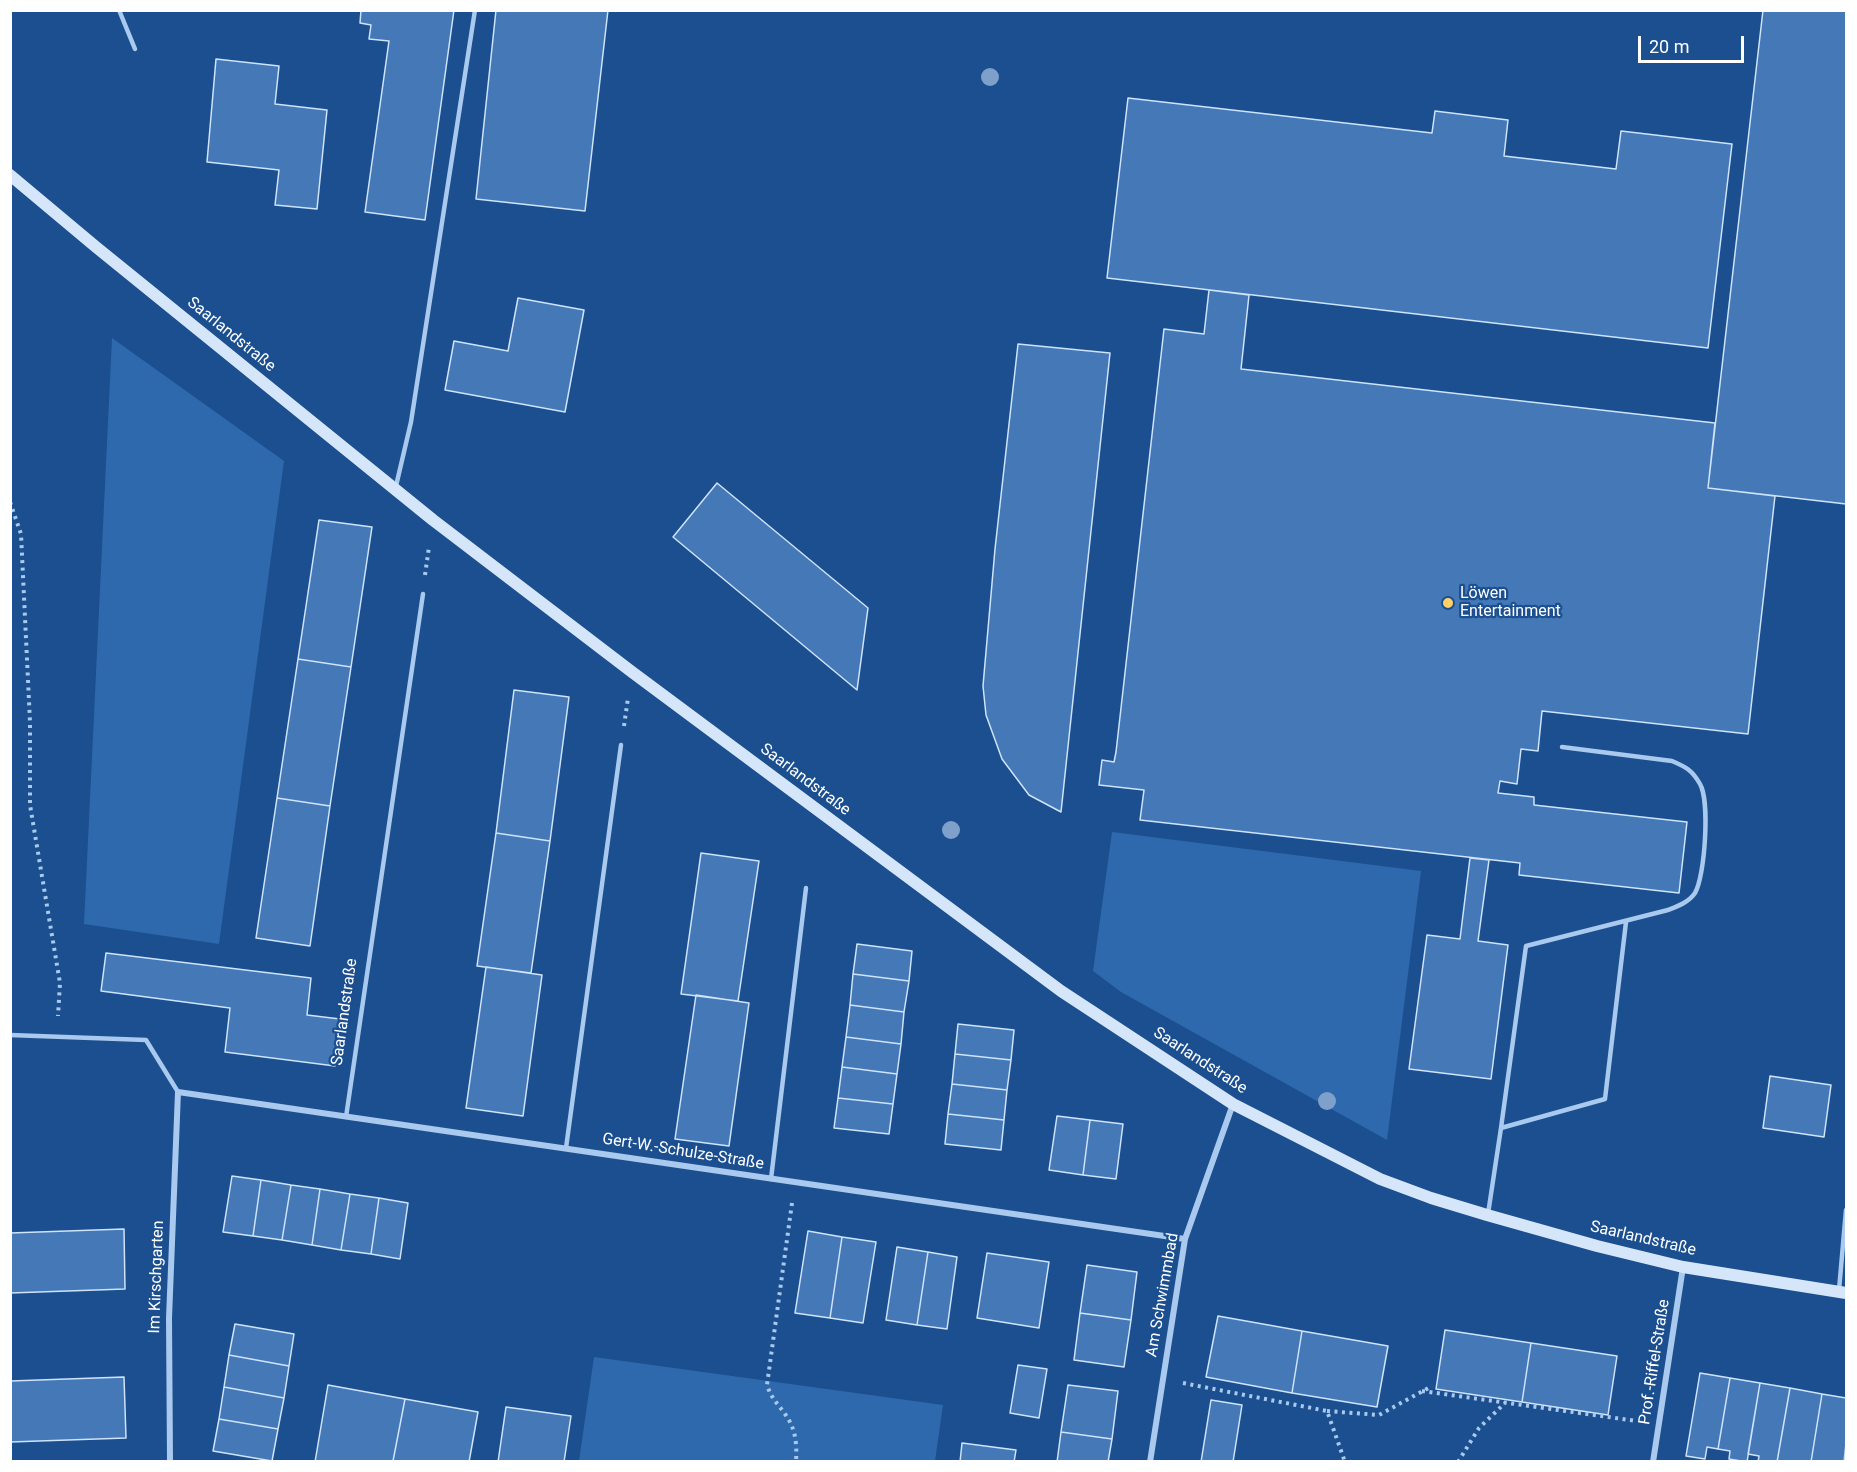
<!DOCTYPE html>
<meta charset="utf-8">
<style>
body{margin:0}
#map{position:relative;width:1857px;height:1472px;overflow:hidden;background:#1b4f8f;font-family:Roboto,sans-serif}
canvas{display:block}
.frame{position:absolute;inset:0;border:12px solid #fff;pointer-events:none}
.scale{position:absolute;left:1638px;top:36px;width:106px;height:27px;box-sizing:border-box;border:3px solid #fff;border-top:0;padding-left:8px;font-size:18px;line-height:21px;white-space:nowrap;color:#fff;-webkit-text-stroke:4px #1b4f8f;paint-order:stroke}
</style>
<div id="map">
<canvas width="1857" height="1472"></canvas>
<div class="frame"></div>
<div class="scale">20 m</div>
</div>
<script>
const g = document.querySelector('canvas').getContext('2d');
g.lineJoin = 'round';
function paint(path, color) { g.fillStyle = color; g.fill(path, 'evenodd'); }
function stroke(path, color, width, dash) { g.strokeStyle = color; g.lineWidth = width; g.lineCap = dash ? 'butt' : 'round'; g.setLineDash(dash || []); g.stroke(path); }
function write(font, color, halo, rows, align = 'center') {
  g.font = font + ' Roboto,sans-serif'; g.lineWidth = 4.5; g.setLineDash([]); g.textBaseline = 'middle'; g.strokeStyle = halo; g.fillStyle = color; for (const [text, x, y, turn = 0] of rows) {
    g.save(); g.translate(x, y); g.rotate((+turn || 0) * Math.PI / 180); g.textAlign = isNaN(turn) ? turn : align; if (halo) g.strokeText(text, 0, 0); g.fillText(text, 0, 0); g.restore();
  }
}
const green = new Path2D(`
 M112,338L284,461L219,944L84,924Z
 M1112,832L1421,871L1387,1140L1121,992L1093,971Z
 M594,1357L943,1405L935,1461H579Z`);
const building = new Path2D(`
 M361,10H454L425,220L365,212L389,41L369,39L371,25L360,23Z
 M496,10H608L585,211L476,199Z
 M1763,10H1846V504L1708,488Z
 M216,59L279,66L275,104L327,110L317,209L275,205L279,170L207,162Z
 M1128,98L1432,133L1435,111L1508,120L1504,156L1616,169L1621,131L1732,144L1708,348L1107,278Z
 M1209,290L1249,295L1241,369L1715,423L1708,488L1775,496L1748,734L1542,711L1538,751L1521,749L1517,784L1500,781L1498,793L1534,797V805L1687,822L1679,893L1519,875L1520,863L1140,820L1144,790L1099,785L1102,760L1114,762L1116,752L1164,329L1204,334Z
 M518,298L584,310L565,412L445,390L454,341L508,351Z
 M1018,344L1110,353L1061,812L1029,795L1002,759L986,715L983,686L995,549Z
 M717,483L868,608L857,690L673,537Z
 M319,520L372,527L351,667L298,659Z
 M298,659L351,667L330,806L277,798Z
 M514,690L569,697L550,841L496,833Z
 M277,798L330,806L310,946L256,938Z
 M496,833L550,841L531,973L477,966Z
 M701,853L759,861L738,1001L681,994Z
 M1470,858L1489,860L1478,941L1508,945L1491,1079L1409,1069L1427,935L1460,939Z
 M857,944L912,951L909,981L853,974Z
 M106,953L311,978L307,1015L340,1019L335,1066L225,1052L230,1008L101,991Z
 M486,967L542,975L523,1116L466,1108Z
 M853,974L909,981L904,1012L850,1005Z
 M696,995L749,1003L729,1146L675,1139Z
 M850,1005L904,1012L901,1044L846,1037Z
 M958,1024L1014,1030L1011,1060L955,1054Z
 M846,1037L901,1044L897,1074L842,1067Z
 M955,1054L1011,1060L1007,1090L952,1084Z
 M842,1067L897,1074L893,1104L838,1098Z
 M1770,1076L1831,1085L1824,1137L1763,1128Z
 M952,1084L1007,1090L1004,1120L948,1114Z
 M838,1098L893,1104L889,1134L834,1128Z
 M948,1114L1004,1120L1001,1150L945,1144Z
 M1057,1116L1090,1120L1083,1175L1049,1170Z
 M1090,1120L1123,1124L1116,1179L1083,1175Z
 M232,1176L261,1180L253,1236L223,1232Z
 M261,1180L291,1185L282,1240L253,1236Z
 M291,1185L320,1189L312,1245L282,1240Z
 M320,1189L350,1194L341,1250L312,1245Z
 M350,1194L379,1198L371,1254L341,1250Z
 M379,1198L408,1203L400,1259L371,1254Z
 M124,1229L125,1289L10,1293V1233Z
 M808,1231L842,1237L830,1318L795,1313Z
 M842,1237L876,1242L863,1323L830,1318Z
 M897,1247L928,1252L917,1325L886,1320Z
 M928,1252L957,1257L947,1329L917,1325Z
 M987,1253L1049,1262L1039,1328L977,1318Z
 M1087,1265L1137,1272L1131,1320L1080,1313Z
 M1080,1313L1131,1320L1124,1367L1074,1360Z
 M1218,1316L1302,1331L1292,1393L1206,1377Z
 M235,1324L294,1334L289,1366L229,1355Z
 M1445,1330L1531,1343L1522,1402L1436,1389Z
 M1302,1331L1388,1346L1377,1407L1292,1393Z
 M1531,1343L1617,1356L1608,1415L1522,1402Z
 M229,1355L289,1366L284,1398L224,1387Z
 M1018,1365L1047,1369L1039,1418L1010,1413Z
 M1700,1373L1730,1378L1718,1449L1707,1447L1705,1459L1686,1456Z
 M124,1377L126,1438L10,1442V1381Z
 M1730,1378L1760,1383L1747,1462L1729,1459L1730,1451L1718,1449Z
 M1760,1383L1790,1388L1777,1462H1758L1759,1456L1748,1454Z
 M328,1385L405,1399L393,1461L315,1462Z
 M1068,1385L1118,1391L1112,1439L1061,1432Z
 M224,1387L284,1398L278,1429L219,1419Z
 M1790,1388L1822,1394L1811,1462H1777Z
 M1822,1394L1846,1398V1443L1844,1462H1811Z
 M405,1399L478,1412L469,1462L393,1461Z
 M1211,1400L1242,1405L1233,1462H1201Z
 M506,1407L571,1416L564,1462H498Z
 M219,1419L278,1429L272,1461L213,1451Z
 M1061,1432L1112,1439L1108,1462H1057Z
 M962,1443L1016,1450L1014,1462H960Z`);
const path = new Path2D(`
 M10,502L21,534L30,722V805L60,983L58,1016
 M425,575L429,547
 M624,726L628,698
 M792,1203L767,1385C771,1398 778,1404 785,1414C796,1429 797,1444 796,1462
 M1183,1383L1327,1411L1345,1462
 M1422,1391L1637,1421
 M1327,1411L1379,1415L1432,1386
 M1458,1462L1479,1428L1505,1403`);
const lane = new Path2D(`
 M119,10L135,49
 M396,486L411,422L475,10
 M1562,747L1672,761C1686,767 1692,770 1700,784C1710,801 1705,876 1695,893C1689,902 1678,906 1668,910L1526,946L1501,1128L1605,1099L1626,922
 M10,1035L146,1040L178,1092
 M346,1117L423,594
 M566,1148L621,745
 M771,1179L806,888
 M1488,1214L1501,1128
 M1839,1290L1846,1210`);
const street = new Path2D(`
 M170,1462L169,1318L178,1092L1185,1239
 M1150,1462L1185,1239L1233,1104
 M1653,1462L1683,1267`);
const secondary = new Path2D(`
 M10,175L96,247L433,520L632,672L1061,991L1233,1104L1380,1179L1431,1198L1487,1215L1597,1246L1683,1267L1846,1293`);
const trees = [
 [990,77],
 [951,830],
 [1327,1101]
];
const markers = [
 [1448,603,6,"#ffd166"]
];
const streetNames = [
 ["Saarlandstraße",231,335,39],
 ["Saarlandstraße",805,780,37],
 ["Saarlandstraße",345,1012,-82],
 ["Saarlandstraße",1200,1061,33],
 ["Gert-W.-Schulze-Straße",683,1152,9],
 ["Saarlandstraße",1643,1239,13],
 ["Im Kirschgarten",157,1277,-88],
 ["Am Schwimmbad",1163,1295,-80],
 ["Prof.-Riffel-Straße",1655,1362,-81]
];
const poiNames = [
 ["Löwen",1460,594],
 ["Entertainment",1460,612]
];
paint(green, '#2e69ad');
paint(building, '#4478b7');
stroke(building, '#cfe3fa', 1.5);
stroke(path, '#a9c9ee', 4, [3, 4.5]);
stroke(lane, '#a9c9ee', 4.5);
stroke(street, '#a9c9ee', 6);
stroke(secondary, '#d6e6fa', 12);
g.fillStyle = '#7ea0ca';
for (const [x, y] of trees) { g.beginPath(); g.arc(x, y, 9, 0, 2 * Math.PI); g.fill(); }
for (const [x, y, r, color] of markers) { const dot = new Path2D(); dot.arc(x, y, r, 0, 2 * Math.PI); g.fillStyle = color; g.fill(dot); stroke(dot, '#1b4f8f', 2); }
write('16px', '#fff', '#1b4f8f', streetNames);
write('16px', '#fff', '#1b4f8f', poiNames, 'left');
</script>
